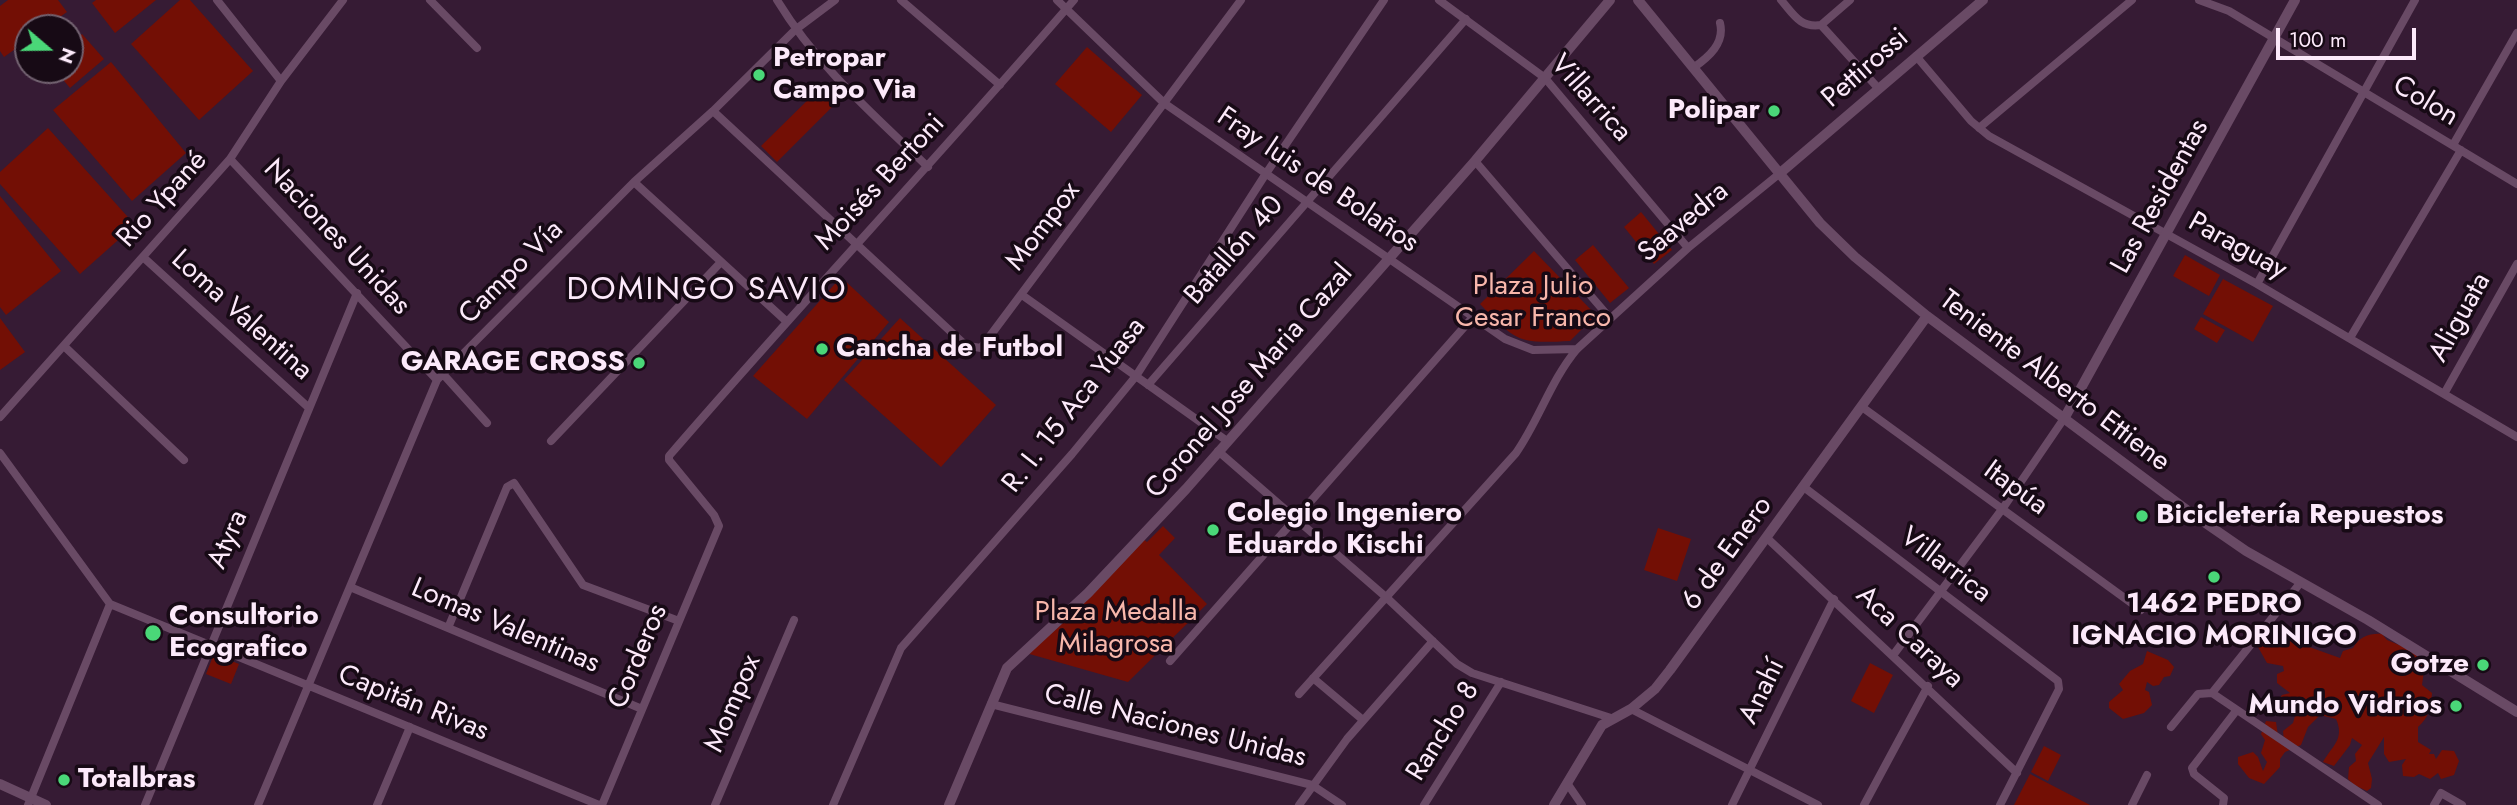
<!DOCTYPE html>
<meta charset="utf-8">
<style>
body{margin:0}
#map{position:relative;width:2517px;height:805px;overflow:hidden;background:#361b34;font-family:Jost,sans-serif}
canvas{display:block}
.north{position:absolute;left:14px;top:14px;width:70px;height:70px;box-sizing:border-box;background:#170a15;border:2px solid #736371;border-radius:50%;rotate:110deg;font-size:19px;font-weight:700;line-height:28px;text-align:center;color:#fce9fa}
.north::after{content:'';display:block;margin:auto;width:24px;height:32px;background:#4ad778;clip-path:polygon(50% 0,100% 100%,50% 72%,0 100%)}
.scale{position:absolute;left:2276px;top:28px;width:140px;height:32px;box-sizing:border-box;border:4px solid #fce9fa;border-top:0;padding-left:9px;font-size:21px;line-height:24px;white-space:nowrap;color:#fce9fa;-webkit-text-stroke:5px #170a15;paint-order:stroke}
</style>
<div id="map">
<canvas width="2517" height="805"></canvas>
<div class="north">N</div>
<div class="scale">100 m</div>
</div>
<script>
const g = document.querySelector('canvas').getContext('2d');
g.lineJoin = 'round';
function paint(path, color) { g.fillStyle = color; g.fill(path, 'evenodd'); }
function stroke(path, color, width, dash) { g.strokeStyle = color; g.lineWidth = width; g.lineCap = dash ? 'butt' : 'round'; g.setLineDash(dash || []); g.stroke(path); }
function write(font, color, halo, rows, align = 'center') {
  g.font = font + ' Jost,sans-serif'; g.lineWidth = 7; g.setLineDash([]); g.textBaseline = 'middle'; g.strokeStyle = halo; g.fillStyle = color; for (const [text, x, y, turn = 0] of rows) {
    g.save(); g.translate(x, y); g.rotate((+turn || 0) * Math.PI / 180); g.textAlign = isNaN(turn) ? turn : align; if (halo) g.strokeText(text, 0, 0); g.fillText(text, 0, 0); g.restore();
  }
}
const green = new Path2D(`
 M8,0H58L67,12L44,28H28V40L4,57L0,51V6Z
 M96,0H156L115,33L92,3Z
 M180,0H190L253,71L199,120L131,44Z
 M82,34L104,59L70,88L55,70H70V45Z
 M1087,47L1142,95L1111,132L1055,84Z
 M111,62L186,153L132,201L53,110Z
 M823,85L838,101L777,162L761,146Z
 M48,128L135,225L80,274L0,184V172Z
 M0,196L61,271L6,315L0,307Z
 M1641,212L1672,250L1654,264L1624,227Z
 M1593,245L1629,288L1610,303L1575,260Z
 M1534,251L1596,315L1570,341C1517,344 1516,341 1480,304Z
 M2185,255L2220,275L2209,296L2173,276Z
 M841,277L889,322L807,419L753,376Z
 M2223,279L2273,306L2253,342L2203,314Z
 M2201,317L2225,330L2217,343L2194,329Z
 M0,318L25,352L0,370Z
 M900,318L996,405L941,467L844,380Z
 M1163,526L1175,538L1159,555L1207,604L1128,682L1026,653L1143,539L1147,542Z
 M1658,528L1691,539L1677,581L1644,570Z
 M2276,623L2284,624L2298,643L2340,658L2343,651L2353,648C2359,637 2370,633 2382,634L2387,640L2426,656L2422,685L2432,693C2431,708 2429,717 2418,727V742L2431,750L2429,754H2434L2436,759L2442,750L2454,751L2459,761L2454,775L2441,779L2438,773L2430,779L2419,774L2414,777L2403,776L2402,765L2406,759L2389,762L2384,754V737L2368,763L2372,779L2371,788L2367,791L2354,785L2348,779L2349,767L2356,761L2355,754L2362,745L2352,738L2350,745L2334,766L2323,762C2332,746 2345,739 2336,719L2320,715L2308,727L2301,745L2285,752L2280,759V767L2264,784L2249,778L2238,764V757L2253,752L2258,757L2263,771L2267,762L2261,753L2265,740L2261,734L2266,721L2276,722L2279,743L2284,741L2283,731L2293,723L2295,716L2287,709L2276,713L2271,711L2282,695L2290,693L2277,683V674L2284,671L2283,666L2267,663L2258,647Z
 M2147,651L2168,660L2174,667L2170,676L2164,677L2159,685L2153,686L2147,682L2145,690L2149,692L2152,705L2144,713L2123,719L2109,708V702L2123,690L2119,684L2130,671L2143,664Z
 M214,654L239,664L231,684L206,674Z
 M1870,663L1893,675L1874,713L1851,701Z
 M2044,746L2061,755L2048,781L2031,772Z
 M2030,774L2090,805H2014Z`);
const street = new Path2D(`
 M217,0L281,81
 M430,0L477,48
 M777,0C817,66 873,114 928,167
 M901,0L1000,85
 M1057,0L1164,103L1505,339L1533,350L1577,349
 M1439,0L1545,78L1688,248
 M1781,0C1794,15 1800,28 1821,25L1878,88
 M2199,0L2229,11L2517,184
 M1821,25L1850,0
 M1916,56L1971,121L1989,136L2257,284L2517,437
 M1693,68C1709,57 1725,43 1720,23
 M713,111L962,342L968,346L981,348L1241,0
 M1979,128L2132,0
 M2453,145L2517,33
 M230,159L437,380
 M1475,161L1609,317
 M634,182L786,321
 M143,257L309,408
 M2257,284L2415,0
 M1022,295L1227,441
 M2350,338L2461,150
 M64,346L184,460
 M443,374L487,423
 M1148,385L1466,19
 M2444,394L2517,264
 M1862,407L2141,610
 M0,417L230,159L281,81L343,0
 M551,441L721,262
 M1218,451L1387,598L1457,664L1472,673L1611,718
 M0,453L110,604L599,805
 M1805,488L2058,681L2059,689L2000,805
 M1768,539L2017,773
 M350,587L642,709
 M448,628L507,487L514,483L583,585L679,621
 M1894,654L2003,508L2065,417
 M1170,661L1473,317
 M1313,678L1363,720
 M2212,693L2301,582
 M1299,694L1516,453C1539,420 1551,380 1577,349L1688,248L1779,174
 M991,704L1312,785L1342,805
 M1631,709L1818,805
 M2171,727L2198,694L2212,693L2378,805
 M1567,783L1582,805
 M28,805L110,604
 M145,805L357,293
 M258,805L437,380L634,182L713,111L795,30L835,0
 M377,805L410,727
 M602,805L719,526L714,515L669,460V456C802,302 941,154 1074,0
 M715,805L794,620
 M833,805L901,648L1072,454L1136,376L1265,175L1384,0
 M1299,805L1347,739L1433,641
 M1424,805L1501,682
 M1732,805L1834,599
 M1864,805L1928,686
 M2132,805L2147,775
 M2223,805L2224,798L2194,774L2192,768L2236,711
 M2434,805L2441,793L2462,805`);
const secondary = new Path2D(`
 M1638,0L1820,223L1855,257L1927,316L2188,511L2246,551L2368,620L2517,712
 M1779,174L1983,0
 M2065,417L2295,0
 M0,784L46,805
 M949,805L1007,668L1088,593L1186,489L1475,161L1610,0
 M1554,805L1602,725L1631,709L1655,689L1670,670L1927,316`);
const markers = [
 [759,75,7,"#4ad778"],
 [1774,111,7,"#4ad778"],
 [822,349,7,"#4ad778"],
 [639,363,7,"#4ad778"],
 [2142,516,7,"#4ad778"],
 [1213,530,7,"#4ad778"],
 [2214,577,7,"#4ad778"],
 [153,633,9,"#4ad778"],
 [2483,665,7,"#4ad778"],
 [2456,706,7,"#4ad778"],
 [64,780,7,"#4ad778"]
];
const poiNames = [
 ["Petropar",773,59],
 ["Campo Via",773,91],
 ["Polipar",1760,111,"right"],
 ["Cancha de Futbol",836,349],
 ["GARAGE CROSS",625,363,"right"],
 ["Colegio Ingeniero",1227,514],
 ["Eduardo Kischi",1227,546],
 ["Bicicletería Repuestos",2156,516],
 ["1462 PEDRO",2214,605,"center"],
 ["IGNACIO MORINIGO",2214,637,"center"],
 ["Consultorio",169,617],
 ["Ecografico",169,649],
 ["Gotze",2469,665,"right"],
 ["Mundo Vidrios",2442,706,"right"],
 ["Totalbras",78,780]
];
const streetNames = [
 ["Pettirossi",1866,69,-41],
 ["Villarrica",1590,99,48],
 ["Colon",2425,102,31],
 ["Fray luis de Bolaños",1317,181,34],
 ["Moisés Bertoni",881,183,-47],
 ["Las Residentas",2161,197,-61],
 ["Rio Ypané",163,200,-48],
 ["Saavedra",1684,223,-40],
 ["Mompox",1044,227,-53],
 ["Naciones Unidas",336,238,47],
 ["Paraguay",2237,247,29],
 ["Batallón 40",1235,251,-49],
 ["Campo Vía",512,273,-45],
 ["Loma Valentina",241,316,42],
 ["Aliguata",2461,318,-61],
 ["Coronel Jose Maria Cazal",1250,382,-49],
 ["Teniente Alberto Ettiene",2054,382,37],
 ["R. I. 15 Aca Yuasa",1075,406,-52],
 ["Itapúa",2015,489,36],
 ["Atyra",229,540,-67],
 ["6 de Enero",1728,554,-54],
 ["Villarrica",1945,566,37],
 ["Lomas Valentinas",505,627,23],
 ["Aca Caraya",1909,638,43],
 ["Corderos",639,657,-67],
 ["Anahí",1763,692,-64],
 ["Capitán Rivas",413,704,22],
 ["Mompox",734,704,-67],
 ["Calle Naciones Unidas",1175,727,14],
 ["Rancho 8",1444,732,-58]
];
const parkNames = [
 ["Plaza Julio",1533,287],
 ["Cesar Franco",1533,319],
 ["Plaza Medalla",1116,613],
 ["Milagrosa",1116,645]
];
const quarterNames = [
 ["DOMINGO SAVIO",707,291]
];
paint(green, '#730f05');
stroke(street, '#694a65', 8);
stroke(secondary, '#694a65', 10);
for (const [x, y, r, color] of markers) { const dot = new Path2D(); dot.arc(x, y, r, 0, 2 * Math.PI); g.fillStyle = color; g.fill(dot); stroke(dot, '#170a15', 2.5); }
write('bold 28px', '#fce9fa', '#170a15', poiNames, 'left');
write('28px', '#fce9fa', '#170a15', streetNames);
write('28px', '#f8b7ab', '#170a15', parkNames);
g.letterSpacing = '2px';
write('32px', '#fce9fa', '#170a15', quarterNames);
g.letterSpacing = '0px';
</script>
